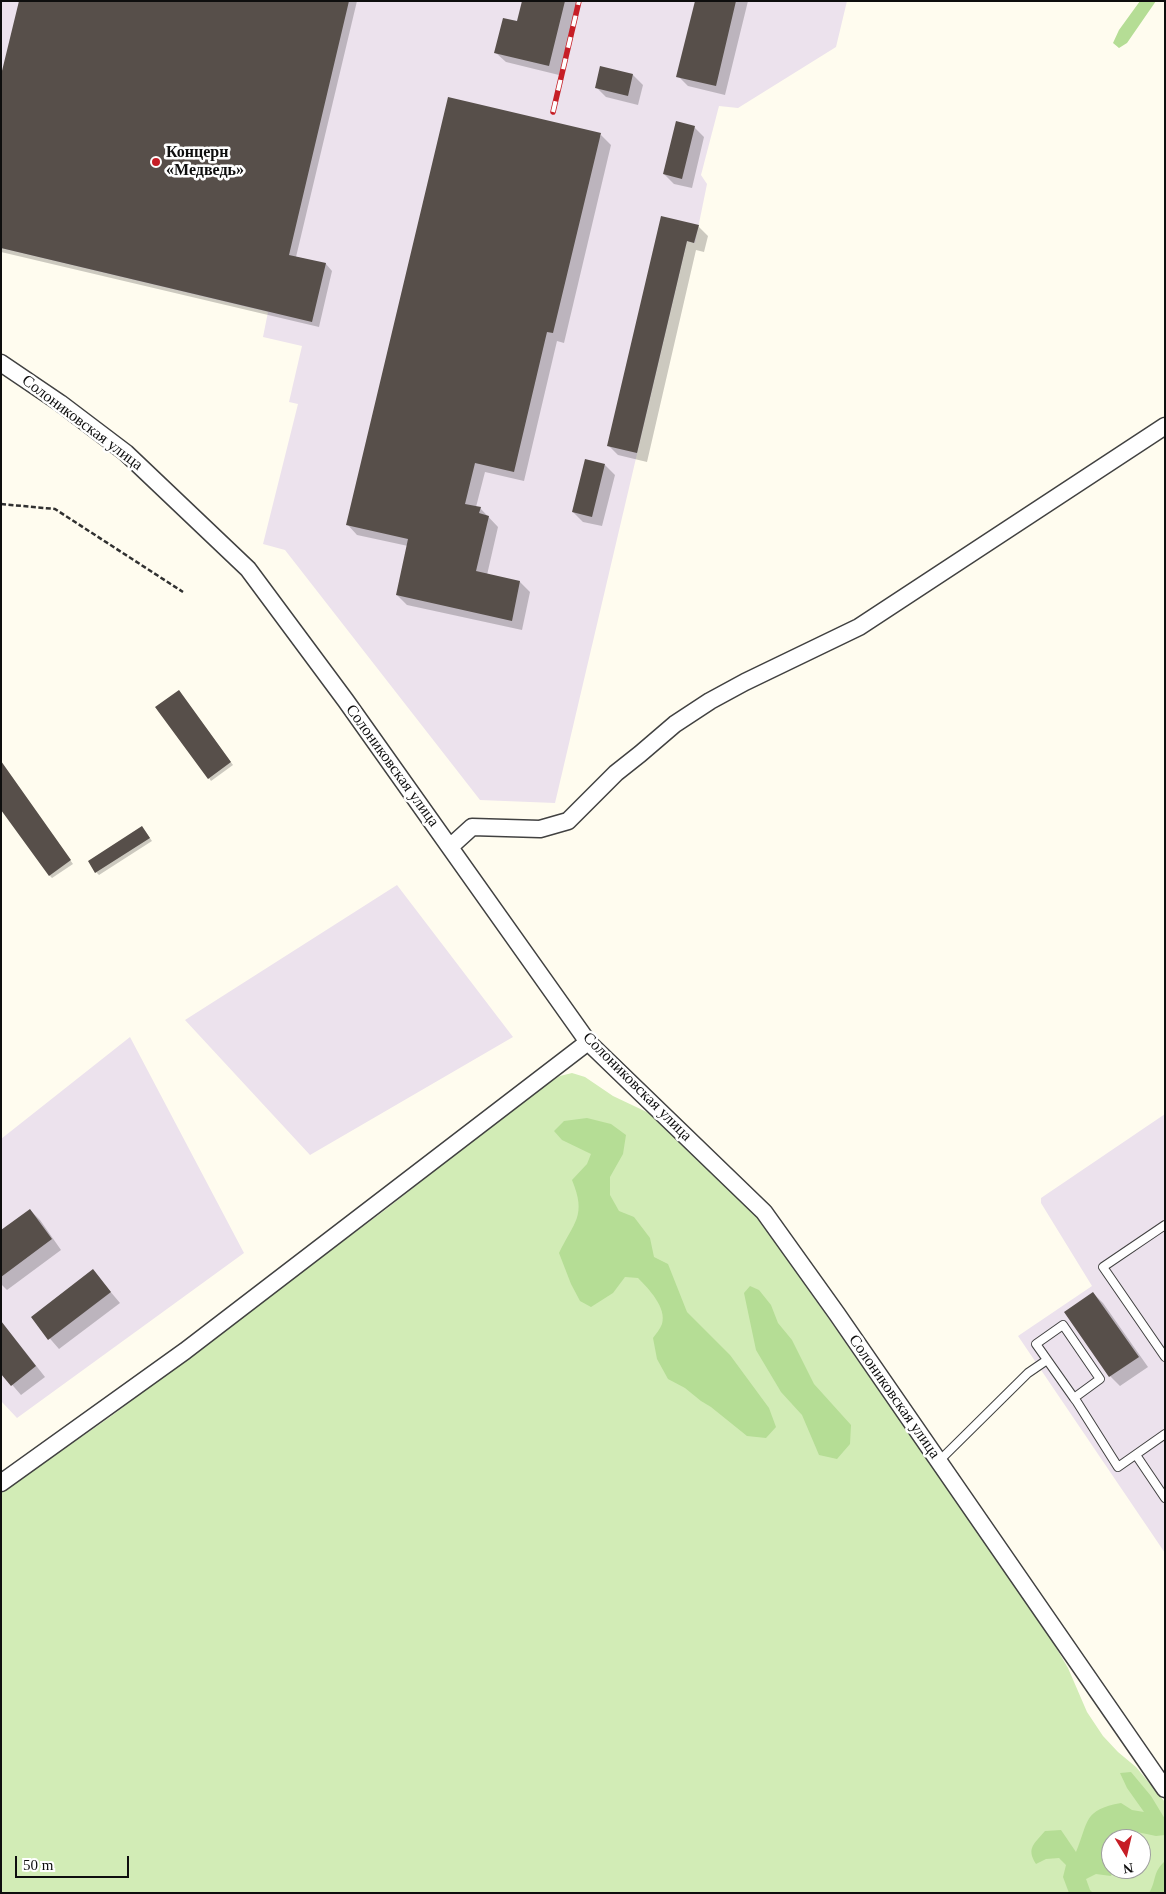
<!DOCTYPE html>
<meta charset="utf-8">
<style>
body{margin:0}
#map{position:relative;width:1166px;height:1894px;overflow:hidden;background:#fffcef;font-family:Georgia,serif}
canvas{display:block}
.frame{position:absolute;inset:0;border:2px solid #0e0e0e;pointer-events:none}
.north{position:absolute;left:1101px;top:1829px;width:50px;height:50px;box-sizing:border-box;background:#fff;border:1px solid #9f9f9f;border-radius:50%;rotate:171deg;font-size:14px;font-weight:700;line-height:20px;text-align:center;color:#0e0e0e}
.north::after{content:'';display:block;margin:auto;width:18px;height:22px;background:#c61e26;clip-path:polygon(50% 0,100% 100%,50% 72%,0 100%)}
.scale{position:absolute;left:15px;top:1856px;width:114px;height:22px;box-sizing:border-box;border:2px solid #0e0e0e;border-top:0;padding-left:6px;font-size:15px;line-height:18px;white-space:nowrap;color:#0e0e0e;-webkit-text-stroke:4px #fff;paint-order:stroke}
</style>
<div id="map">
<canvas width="1166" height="1894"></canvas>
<div class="frame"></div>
<div class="north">N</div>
<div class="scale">50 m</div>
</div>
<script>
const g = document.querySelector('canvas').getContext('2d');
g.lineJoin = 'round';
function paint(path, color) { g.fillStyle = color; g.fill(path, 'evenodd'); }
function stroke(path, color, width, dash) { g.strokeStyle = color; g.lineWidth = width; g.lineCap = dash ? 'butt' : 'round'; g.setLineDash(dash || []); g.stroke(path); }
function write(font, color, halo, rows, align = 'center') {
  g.font = font + ' Georgia,serif'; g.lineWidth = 5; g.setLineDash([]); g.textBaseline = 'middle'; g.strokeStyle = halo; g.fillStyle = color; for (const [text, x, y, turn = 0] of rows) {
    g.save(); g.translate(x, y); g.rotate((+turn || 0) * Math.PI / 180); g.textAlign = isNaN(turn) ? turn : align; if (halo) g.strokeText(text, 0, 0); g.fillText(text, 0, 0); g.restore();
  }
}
const industrial = new Path2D(`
 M1,1H847L836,47L738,108L719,106L701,175L707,184L695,243L687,241L555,803L480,800L285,550L263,544L298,404L289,402L302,346L263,337L268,312L1,248Z
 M397,885L513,1037L310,1155L185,1020Z
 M130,1037L244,1253L17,1418L1,1401V1139Z
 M1165,1114V1553L1018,1336L1092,1286L1041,1203V1198Z`);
const green = new Path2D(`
 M572,1073L585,1077L613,1096L653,1115L756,1216L776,1243L1044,1627L1068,1668L1087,1712L1103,1736L1118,1752L1136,1767L1165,1802V1893H1V1493L110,1417L280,1288L385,1210L541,1087L560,1076ZM1111,1839H1141V1869H1111Z`);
const forest = new Path2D(`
 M1140,1H1156L1127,43L1119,48L1113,43L1119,30Z
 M587,1118L611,1124L626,1135L623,1154L610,1177V1195L619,1211L634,1217L650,1238L654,1257L668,1264L687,1312L730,1355L769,1408L776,1427L766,1438L747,1436L711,1407L701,1401L685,1388L668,1379L657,1359L653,1338C656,1334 660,1329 662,1324C667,1308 649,1289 638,1278L625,1277L613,1293L591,1307L580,1301L571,1284L559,1253C574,1222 587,1216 572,1180L587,1164L591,1154L562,1140L554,1131L564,1121Z
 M750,1286L759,1290L771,1305L778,1323L792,1340L814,1384L851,1425L850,1444L837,1459L819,1455L802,1415L781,1392L756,1350L744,1293Z
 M1131,1772L1151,1796L1165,1819V1835L1156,1836L1137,1832H1121L1117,1839H1111V1869H1114L1111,1876L1096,1874L1086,1879L1090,1890L1093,1893H1069L1063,1877L1066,1865L1059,1858L1046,1859L1036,1864C1026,1848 1034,1844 1045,1831L1061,1830L1076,1852C1089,1821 1083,1810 1121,1803L1132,1810L1144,1812L1127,1788L1120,1773Z
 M1165,1861V1893H1149C1157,1880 1152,1873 1165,1861Z`);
const shadow = new Path2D(`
 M20,1H357L296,257L326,264L332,271L319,327L1,252V81Z
 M523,1H577L559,75L506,62L496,53L518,23Z
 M696,1H748L725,95L688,86L678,76Z
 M601,67L633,75L643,85L638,105L606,97L596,87Z
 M694,127L704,137L692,188L674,184L664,174Z
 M601,135L611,145L564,343L557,341L524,481L485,472L476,507L480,508L498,527L487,575L520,582L530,592L522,630L407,605L397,595L408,546L357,535L347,524Z
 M662,218L698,226L708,236L704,252L696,250L647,462L618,455L608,445Z
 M605,465L615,475L602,526L583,522L573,512Z
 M181,694L233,765L211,781L209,778Z
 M1,762L73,864L52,878L50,876Z
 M145,831L152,841L99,875L96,872Z
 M30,1210L40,1220L61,1250L7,1290L1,1284V1231Z
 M93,1271L120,1303L59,1349L32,1318Z
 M1093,1293L1103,1303L1148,1367L1120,1386L1110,1376Z
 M1,1321L45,1377L21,1395L1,1372Z`);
const building = new Path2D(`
 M19,1H349L289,255L326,263L312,322L1,248V75Z
 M522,1H565L549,66L494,53L503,18L517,21Z
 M695,1H736L716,86L676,77Z
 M600,66L633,74L628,96L595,88Z
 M448,97L601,133L553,333L547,332L514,472L475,463L465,504L481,507L479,513L489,516L476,571L520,581L512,621L396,595L408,539L346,525Z
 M676,121L695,126L682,179L663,174Z
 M661,216L699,225L694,243L687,241L637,453L607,446Z
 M585,459L605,464L592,517L572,512Z
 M179,690L231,762L208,779L155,707Z
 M1,761L71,860L49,876L1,810Z
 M142,826L150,838L95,873L88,861Z
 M30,1209L52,1239L1,1277V1230Z
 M93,1269L111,1292L48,1340L31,1317Z
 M1093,1292L1139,1357L1109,1377L1064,1312Z
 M1,1321L36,1366L11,1386L1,1374Z`);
const path = new Path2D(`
 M1,504L55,509L183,592`);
const service = new Path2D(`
 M1165,1225L1103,1267L1165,1357
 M1074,1398L1100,1379L1063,1325L1036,1344L1074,1398L1077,1402L1118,1467L1165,1434
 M1136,1455L1165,1498
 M939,1461L1028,1373L1047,1360`);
const minor = new Path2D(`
 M1,363L60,403L126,453L248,569L346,701L588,1042L764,1212L837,1314L1165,1789
 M450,847L472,827L540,829L568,821L616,773L640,754L675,724L710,701L745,682L859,627L1165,426
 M1,1483L185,1351L588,1042`);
const rail = new Path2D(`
 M553,112L579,1`);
const markers = [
 [156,162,5,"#c61e26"]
];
const poiNames = [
 ["Концерн",166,153],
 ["«Медведь»",166,171]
];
const streetNames = [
 ["Солониковская улица",82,423,37],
 ["Солониковская улица",392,766,54],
 ["Солониковская улица",637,1087,45],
 ["Солониковская улица",894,1397,55]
];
paint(industrial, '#ece2ed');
paint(green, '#d2ecb6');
paint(forest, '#b5dd95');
paint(shadow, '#0003');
paint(building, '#574f4a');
stroke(service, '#414141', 10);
stroke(minor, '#414141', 19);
stroke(path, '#303030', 2.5, [5, 2.5]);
stroke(service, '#fff', 8);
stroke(minor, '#fff', 16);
stroke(rail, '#c61e26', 5.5);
stroke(rail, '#fff', 4, [11]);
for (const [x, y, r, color] of markers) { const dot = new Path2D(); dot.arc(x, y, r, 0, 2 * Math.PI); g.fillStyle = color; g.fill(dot); stroke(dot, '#fff', 2); }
write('bold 16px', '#0e0e0e', '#fff', poiNames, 'left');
write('16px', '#0e0e0e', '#fff', streetNames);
</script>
